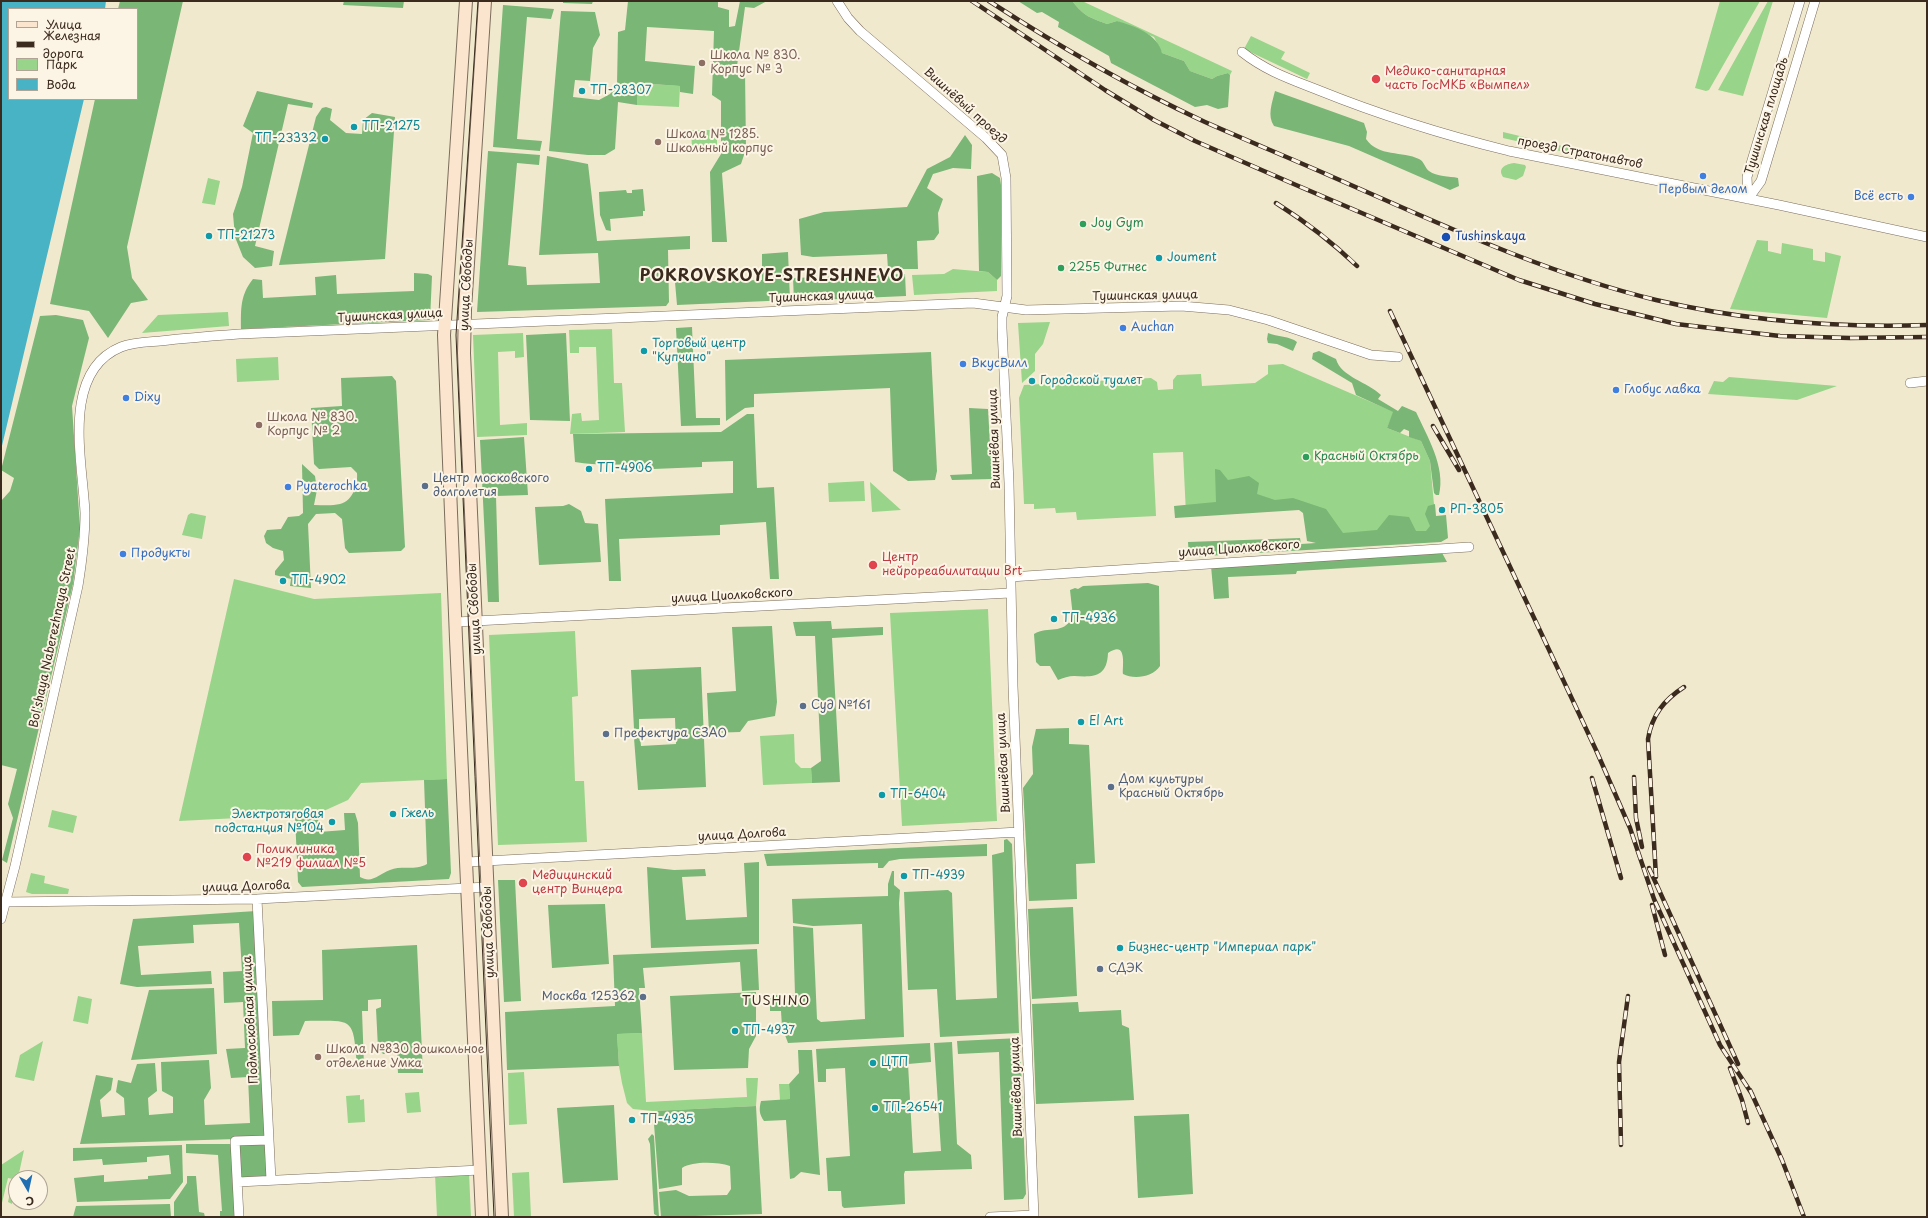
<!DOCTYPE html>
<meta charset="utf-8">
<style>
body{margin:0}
#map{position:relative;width:1928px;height:1218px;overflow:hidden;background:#f1e9ce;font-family:"Playpen Sans",sans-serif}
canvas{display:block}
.frame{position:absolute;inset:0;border:2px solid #3b2a1e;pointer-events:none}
.legend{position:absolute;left:8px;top:8px;width:130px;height:92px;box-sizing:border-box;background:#fcf5e5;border:1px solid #afa495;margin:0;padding:5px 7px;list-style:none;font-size:12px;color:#3b2a1e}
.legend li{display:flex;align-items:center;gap:8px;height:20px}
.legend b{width:20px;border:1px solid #afa495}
.north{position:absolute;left:8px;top:1170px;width:40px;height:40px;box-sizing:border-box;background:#fcf5e5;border:1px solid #afa495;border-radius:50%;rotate:171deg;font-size:11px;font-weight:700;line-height:16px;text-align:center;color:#3b2a1e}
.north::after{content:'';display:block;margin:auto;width:14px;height:18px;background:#1f6fb2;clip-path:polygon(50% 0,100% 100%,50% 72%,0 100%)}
</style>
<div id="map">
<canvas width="1928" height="1218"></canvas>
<div class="frame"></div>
<ul class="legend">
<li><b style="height:5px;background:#fbe5cf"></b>Улица</li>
<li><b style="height:5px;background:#3b2a1e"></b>Железная дорога</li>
<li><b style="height:11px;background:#98d489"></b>Парк</li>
<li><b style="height:11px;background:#49b3c6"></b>Вода</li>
</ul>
<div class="north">С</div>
</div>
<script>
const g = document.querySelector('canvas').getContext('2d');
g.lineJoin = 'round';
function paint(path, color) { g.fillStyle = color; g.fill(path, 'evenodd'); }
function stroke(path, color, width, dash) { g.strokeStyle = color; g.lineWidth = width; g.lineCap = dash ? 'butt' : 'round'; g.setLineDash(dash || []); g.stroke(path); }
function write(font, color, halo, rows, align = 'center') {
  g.font = font + ' "Playpen Sans",sans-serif'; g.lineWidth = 4; g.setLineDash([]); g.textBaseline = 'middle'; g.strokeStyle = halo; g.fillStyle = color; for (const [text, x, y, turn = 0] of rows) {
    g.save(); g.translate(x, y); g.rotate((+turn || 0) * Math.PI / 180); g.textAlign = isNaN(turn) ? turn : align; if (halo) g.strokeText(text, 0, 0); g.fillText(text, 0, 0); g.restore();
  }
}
const green = new Path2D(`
 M1072,1H1082L1232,71L1230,75L1228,73L1217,76L1212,79L1190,71L1184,61L1162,53L1154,37L1117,21L1107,24C1089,17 1085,17 1072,1Z
 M1720,1H1760L1709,90L1706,91L1695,88Z
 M1768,1H1773L1743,96L1718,90Z
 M1251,36L1285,52L1281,59L1310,73L1307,79L1244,49Z
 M638,83L680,86L679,107L637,105Z
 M691,130H717V146L692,148Z
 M1503,132L1596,154L1595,159L1503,138Z
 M1514,163L1525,165L1526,167L1523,176L1516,180L1503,177C1497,168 1506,164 1514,163Z
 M208,178L220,181L215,205L202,203Z
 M1757,240L1768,241V251L1781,254L1782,243L1813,249V260L1825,262V252L1841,256L1827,318L1730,309Z
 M953,269L988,272L997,280V291L914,295L912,275L944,274Z
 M228,312L229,326L142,333L158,315Z
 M1050,322L1043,344L1035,354V371L1022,383L1018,323Z
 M612,329L614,383H622L625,432L570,434L572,414L581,413L582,421L599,420L596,347H579V353H570L569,330Z
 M523,333L524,357L515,358V351L498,352L500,425L527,423V435L477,437L473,335Z
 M278,357L279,380L237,382L236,359Z
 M1283,364L1394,412L1387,428L1421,441L1430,461L1437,537L1318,543L1315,508L1186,514L1183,452L1153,453L1156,516L1077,520L1076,512L1056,513L1055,508L1034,509V504H1024L1019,398L1024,385L1151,378L1157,382L1158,390L1173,389V380L1177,375L1201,374L1202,386L1255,383L1268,374V365Z
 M1729,377L1837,386L1797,400L1708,394L1714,381L1723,382Z
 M864,481L865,501L829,502L828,483Z
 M870,482L901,510L872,512Z
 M191,513L206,516L202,539L182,535L188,515Z
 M234,579L314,599L441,593L447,779L361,783L348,800L317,814L179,821Z
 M988,609L997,821L902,826L890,613Z
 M575,631L578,696L572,697L575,781H584L587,842L498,845L489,635Z
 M794,734L795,762L801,768H811L812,783L763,785L760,736Z
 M52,810L77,816L73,833L48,827Z
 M31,873L45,876L44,883L69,889L68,894H32L26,892Z
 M78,996L92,999L88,1024L73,1021Z
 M642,1033L646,1102L747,1097L746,1078H758L756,1106L653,1111L633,1109L627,1103L622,1083L619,1066L617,1034Z
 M43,1041L34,1081L15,1077L20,1055Z
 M524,1072L527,1124L509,1125L508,1073Z
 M779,1084H789L790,1099L780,1100Z
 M419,1092L421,1112L407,1113L405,1093Z
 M360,1095V1100L364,1099L365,1122L348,1123L346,1096Z
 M24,1150L18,1178H16L12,1204L8,1202L13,1179L8,1178L1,1207V1165Z
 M529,1172L531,1217H514L512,1173Z
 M469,1173L471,1217H437L435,1174Z`);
const forest = new Path2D(`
 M120,1H183L127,247L132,278L148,300L131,303L108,338L89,311L50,304L95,99H137V9H118Z
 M344,1H404L403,8L343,5Z
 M563,1H593L592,4L563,3Z
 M628,1H718V7L729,10V27L735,26L740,1H767L754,8L745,7L737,66L745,72L746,149L741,164L722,173L727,242H712L710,172L721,154V101L712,95L714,31L647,27L645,61L695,66L693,94L680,92V86L638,83L637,105L618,102L615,149L605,155H588L549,151L561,11L595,12L600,35L593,48L590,81L575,80L573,97L599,100L610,94L617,85L618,32L625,30Z
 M1018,1H1072C1085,17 1089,17 1107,24L1117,21C1134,26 1158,34 1162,53L1184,61L1190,71L1212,79L1217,76L1228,73L1230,75L1228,107L1218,109L1207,105L1195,107L1111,63L1109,56L1058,27L1059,22L1042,12L1037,13Z
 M503,5L554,9L551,19L527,17L517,139L542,141L540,151L493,147Z
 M257,91L313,103L312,108L288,104L255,246L274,251L272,266L255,268L243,257L235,237L233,214L242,187L253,133L243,126Z
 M1275,91L1364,123L1367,132L1366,139C1378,157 1403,151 1419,159C1424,161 1425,168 1429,171C1437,177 1449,176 1458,178L1459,186L1450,190L1349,146L1274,126C1267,116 1272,103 1275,91Z
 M326,107L332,109L330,120L346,133L362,134L363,120L372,113L395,117L385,259L279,265L316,117L322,108Z
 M965,135L972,145L971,169L953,168L933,174L927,188L943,199L938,213L939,233L934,240L917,241L918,269H888L887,254L813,257L801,255L799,219L824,212L907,207L927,169L950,157Z
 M488,151L540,155L539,165L517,163L508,265L526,267L527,285L600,283L598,253L539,255L547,156L588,164L597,241L690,236V249L668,250L669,302L666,306L477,312Z
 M992,173L1000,178L1001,185V276L997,280L988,272L979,271L977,176Z
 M643,189L645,211H643V216L610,219L611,231L606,230L600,215L599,192L626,190L627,193H632V190Z
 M788,252L790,300L677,305L675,282L762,280V254Z
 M414,273L428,274L432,276L430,320L241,329C241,309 240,295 253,279L262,280L263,298L316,295L315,277L336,275L337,294L414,291Z
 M905,274L906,296L794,301L793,278Z
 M56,315L83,320L89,338L72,406L80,528L73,584L7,863L2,860L13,818L8,804L17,769L1,765V501L10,491L14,478L1,470L40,316Z
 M692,327L696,418H720V425L681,426L676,328Z
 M566,333L570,421L530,420L526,335Z
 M1268,333C1277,337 1290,336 1297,342L1293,351L1277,344L1268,343L1267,339Z
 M1319,351L1336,359C1341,377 1368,382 1381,395L1378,399L1398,411L1402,406L1416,412C1427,436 1446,467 1439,495H1436L1434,493L1430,461L1421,441L1409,437V431L1404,429L1400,433L1387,428L1393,412L1356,395L1352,383L1312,359L1313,353Z
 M931,352L937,471L935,480L908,481L893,471L890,388L754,394V407L745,408L726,421L725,360Z
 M392,376L396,381L405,547L401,551L349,553L345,548L342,519L335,513L316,514L308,524L311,588L290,586L291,579L275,575V571L284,560L283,551L273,548L266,543L264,536L267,530L281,529L288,517L299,516L303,513L302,464L315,476L317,490L314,505C322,505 332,506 340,504C353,501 358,484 357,473L351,467L319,469L314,464L311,408L342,406L341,378Z
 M969,408L988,409L992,479L952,480L950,475L972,474Z
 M747,414H754L757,488L774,487L779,579H770L766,522L720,525V535L619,539L621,581H609L605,499L733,493V461L702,462V467L629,470V464C611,465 593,465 575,462L573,434L721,432Z
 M524,437L528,495L496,496L499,602H488L480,440Z
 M1215,469L1220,470L1228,480L1249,476L1259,483L1257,494L1275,500L1293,498L1326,509L1343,533L1377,530L1389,515L1409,517L1416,531H1426L1430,526L1425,514L1428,506L1435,504L1436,516L1446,515L1448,538L1441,542L1189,557L1188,542L1300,538L1301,544L1316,543L1307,541L1303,513L1299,510L1175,518L1174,506L1216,502Z
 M569,504L581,511L585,523L598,524L601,562L539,565L535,507L563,506Z
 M1441,551L1447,562L1297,571L1296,574L1228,577L1229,598L1214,599L1211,566Z
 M1148,583L1159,586L1160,666C1153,677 1134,680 1123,674C1122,667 1128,639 1108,653C1107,678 1093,677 1074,676C1069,676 1063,678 1058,680L1050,666H1040L1036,662L1034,634C1049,625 1062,636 1073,617L1070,590L1075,588L1078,589L1083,586Z
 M831,621L832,629L883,627V635L832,638L840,782L812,783L811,768L821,761L815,636H796L793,622Z
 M772,626L777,702L775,716L748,721L740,732L709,733L707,693L736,691L732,627Z
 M701,667L706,787L638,790L634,738L640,737L641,746L676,744L675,718L639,719V729H634L631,670Z
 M1069,728V744L1089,745L1095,863L1076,864L1077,899L1029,901L1023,788L1033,774L1032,747L1036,729Z
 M447,779L451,873L449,879L302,887L298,882L295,817L318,816L319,832L345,830L344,813H355L358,823L360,877C372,884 379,874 390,870C402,865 415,871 427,864L424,780Z
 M1007,839L1012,844L1019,1033L940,1037L937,989L908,990L904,892L948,890L952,893L956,1000L997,998L992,855L1004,852V840Z
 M987,844V856L900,859L889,861L883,868H878V863L767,866L764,854Z
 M759,862V944L651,948L647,867L674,870L705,869L706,876L682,877L686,920L747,917L744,863Z
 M892,871H894V885L900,890L899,903L904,1037L788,1043L782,1027L781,1011H770V995H795L793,926L813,928L817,1019L821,1022L865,1019L862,924L813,926L793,923L792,899L888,896V884Z
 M498,880H515L521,1001L504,1002Z
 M605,904L609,964L552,968L548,905Z
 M1073,907L1077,996L1032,999L1028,909Z
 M256,911L266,1138L80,1144L96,1075L113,1078L111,1090L100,1100L102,1117L125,1115L124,1098L116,1092L118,1080L131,1083L137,1064L155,1063L157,1091L148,1098L149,1115L173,1113V1097L162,1091L161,1062L209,1060L211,1088L204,1100L205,1125L250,1123L248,1077L231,1078L226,1049L245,1048L243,1002L224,1003L223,972L242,971L239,923L193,925L194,943L138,946L141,975L211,971L212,984L137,987L120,984L133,919Z
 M417,945L423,1073H398L397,1054H383L378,1048L376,1009L381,1007V999L368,1000V1011H362L364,1066H357C353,1016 354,1021 305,1021L299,1035L273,1036L272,1001L323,1000L322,950Z
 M757,949L759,990L742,991L740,962L643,968L645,988H639L642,1033L617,1034L619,1066L507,1070L505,1012L615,1006L613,955Z
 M214,988L217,1054L131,1060L149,990Z
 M756,992V1036L749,1049L748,1068L674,1070L670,996Z
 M1078,1002L1079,1012L1121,1010L1122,1025L1129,1028L1134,1100L1036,1104L1032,1004Z
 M1020,1038L1026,1194L1023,1199L1004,1200L999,1052L958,1054L957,1041Z
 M952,1042L957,1144L971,1155L972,1169L905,1171L904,1174L905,1204L844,1208L842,1206L841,1191H828L826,1158L850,1156L845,1068L826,1069V1082H818L816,1049L930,1043L931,1062L908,1064L913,1153L941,1151L934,1043Z
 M798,1050H812L820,1175L801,1172L794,1178L790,1179L786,1120L764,1121C759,1114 759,1109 761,1101L790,1099L789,1084L799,1073Z
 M614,1105L618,1180L563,1183L557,1108Z
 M756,1106L762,1214L661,1217L659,1192L676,1190L689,1196L727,1195L731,1189L730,1166C717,1162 693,1161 682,1168V1185L659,1189L653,1111Z
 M1189,1114L1193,1194L1138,1198L1134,1116Z
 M652,1134L654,1136L659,1217L654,1214L650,1144L648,1139Z
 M238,1143H267L269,1178L240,1180Z
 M186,1144H233L236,1217H210L220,1216V1211H222L218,1155L186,1153Z
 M182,1145L183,1182L170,1199L77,1202L74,1178L104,1175V1182L148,1179V1176L171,1174L169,1155L147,1157V1162L103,1165L102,1159L73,1161V1148Z
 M187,1176H196L199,1212L204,1213L205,1217H174V1202L187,1183Z
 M170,1204L171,1217H73L76,1206Z`);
const water = new Path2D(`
 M1,1H106L105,9H9V99H84L1,450Z`);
const minor = new Path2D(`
 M837,1L848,18L860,31L986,138L1002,155L1006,178L1007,296L1002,317V328L1009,483L1013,686L1034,1217
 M1242,52C1266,71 1290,79 1318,90C1380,115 1444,135 1509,151L1779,205L1927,237
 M1748,199L1761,181L1815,1
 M1748,199L1747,177L1800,1
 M1910,383L1927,381
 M1010,577L1469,547
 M456,622L1010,593
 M467,862L1019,832
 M257,899L271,1180
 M5,902L257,899L487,887
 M1,919L15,866L78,586C82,561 85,538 85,513C83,463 60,372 121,347C133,342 147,342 160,341C186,338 212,336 239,334L973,303L1026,310L1181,306L1229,310L1268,320L1371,355L1398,357
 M238,1182L480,1170
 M239,1217L235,1141L269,1140
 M990,1217L1034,1215`);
const secondary = new Path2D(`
 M466,1L444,335L456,639L482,1217
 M485,1L465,309L464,353L502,1217`);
const tram = new Path2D(`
 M478,1L456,335L494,1217`);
const rail = new Path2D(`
 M972,1L1105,90L1154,120L1195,141L1296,185L1519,280L1595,304L1676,324L1780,336L1850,338L1927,337
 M989,1C1058,46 1130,87 1205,122C1248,141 1292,159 1335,178C1440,224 1545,273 1656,300C1745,321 1836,328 1927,325
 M1276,203C1306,222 1332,242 1357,266
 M1390,311L1596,750L1630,828L1654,899L1720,1045L1752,1094
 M1433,426L1459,470
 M1634,777L1636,818L1642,847
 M1592,778L1621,878
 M1649,868L1738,1064
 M1656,877L1648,739C1652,715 1664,700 1684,687
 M1652,905L1665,955
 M1730,1068L1742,1100L1748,1123
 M1750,1090L1782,1160L1804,1217
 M1621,1145L1619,1062L1628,996`);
const markers = [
 [702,63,4,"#8d6e63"],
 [1376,79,5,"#e0444e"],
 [582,91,4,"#0f9aa8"],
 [354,127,4,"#0f9aa8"],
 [325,139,4,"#0f9aa8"],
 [658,142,4,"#8d6e63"],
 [1703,176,4,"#3f7fe0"],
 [1911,197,4,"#3f7fe0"],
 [1083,224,4,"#2e9e5b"],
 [209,236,4,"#0f9aa8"],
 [1446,237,5,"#1a4fb4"],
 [1159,258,4,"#0f9aa8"],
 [1061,268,4,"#2e9e5b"],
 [1123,328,4,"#3f7fe0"],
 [644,351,4,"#0f9aa8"],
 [963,364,4,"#3f7fe0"],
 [1032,381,4,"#0f9aa8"],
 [1616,390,4,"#3f7fe0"],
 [126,398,4,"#3f7fe0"],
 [259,425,4,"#8d6e63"],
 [1306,457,4,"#2e9e5b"],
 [589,469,4,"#0f9aa8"],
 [425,486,4,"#5c6f8a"],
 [288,487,4,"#3f7fe0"],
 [1442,510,4,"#0f9aa8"],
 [123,554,4,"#3f7fe0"],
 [873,565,5,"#e0444e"],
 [283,581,4,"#0f9aa8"],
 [1054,619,4,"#0f9aa8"],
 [803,706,4,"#5c6f8a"],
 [1081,722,4,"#0f9aa8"],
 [606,734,4,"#5c6f8a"],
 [1111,787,4,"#5c6f8a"],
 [882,795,4,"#0f9aa8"],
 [393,814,4,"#0f9aa8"],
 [332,822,4,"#0f9aa8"],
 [247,857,5,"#e0444e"],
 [904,876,4,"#0f9aa8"],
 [523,883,5,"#e0444e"],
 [1120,948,4,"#0f9aa8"],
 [1100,969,4,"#5c6f8a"],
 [643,997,4,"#5c6f8a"],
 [735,1031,4,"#0f9aa8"],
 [318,1057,4,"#8d6e63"],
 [873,1063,4,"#0f9aa8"],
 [875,1108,4,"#0f9aa8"],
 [632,1120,4,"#0f9aa8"]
];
const educationNames = [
 ["Школа № 830.",710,56],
 ["Корпус № 3",710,70],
 ["Школа № 1285.",666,135],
 ["Школьный корпус",666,149],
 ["Школа № 830.",267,418],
 ["Корпус № 2",267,432],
 ["Школа №830 дошкольное",326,1050],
 ["отделение Умка",326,1064]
];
const healthNames = [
 ["Медико-санитарная",1385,72],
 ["часть ГосМКБ «Вымпел»",1385,86],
 ["Центр",882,558],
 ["нейрореабилитации Brt",882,572],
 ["Поликлиника",256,850],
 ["№219 филиал №5",256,864],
 ["Медицинский",532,876],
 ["центр Винцера",532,890]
];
const cultureNames = [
 ["ТП-28307",590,91],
 ["ТП-21275",362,127],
 ["ТП-23332",317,139,"right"],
 ["ТП-21273",217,236],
 ["Joument",1167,258],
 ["Торговый центр",652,344],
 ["\"Купчино\"",652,358],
 ["Городской туалет",1040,381],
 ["ТП-4906",597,469],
 ["РП-3805",1450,510],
 ["ТП-4902",291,581],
 ["ТП-4936",1062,619],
 ["El Art",1089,722],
 ["ТП-6404",890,795],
 ["Гжель",401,814],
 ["Электротяговая",324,815,"right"],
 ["подстанция №104",324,829,"right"],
 ["ТП-4939",912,876],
 ["Бизнес-центр \"Империал парк\"",1128,948],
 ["ТП-4937",743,1031],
 ["ЦТП",881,1063],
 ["ТП-26541",883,1108],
 ["ТП-4935",640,1120]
];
const streetNames = [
 ["Вишнёвый проезд",965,106,42],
 ["Тушинская площадь",1767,116,-73],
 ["проезд Стратонавтов",1580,153,11],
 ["улица Свободы",467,285,-87],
 ["Тушинская улица",1145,296,-1],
 ["Тушинская улица",821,297,-2],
 ["Тушинская улица",390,316,-3],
 ["Вишнёвая улица",995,439,-92],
 ["улица Циолковского",1239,549,-4],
 ["улица Циолковского",732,596,-3],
 ["улица Свободы",475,609,-93],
 ["Bol'shaya Naberezhnaya Street",53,638,-78],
 ["Вишнёвая улица",1004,763,-93],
 ["улица Долгова",742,835,-3],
 ["улица Долгова",246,887,-2],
 ["улица Свободы",489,932,-92],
 ["Подмосковная улица",251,1020,-93],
 ["Вишнёвая улица",1017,1087,-92]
];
const shopNames = [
 ["Первым делом",1703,190,"center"],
 ["Всё есть",1903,197,"right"],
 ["Auchan",1131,328],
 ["ВкусВилл",971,364],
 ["Глобус лавка",1624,390],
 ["Dixy",134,398],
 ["Pyaterochka",296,487],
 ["Продукты",131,554]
];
const leisureNames = [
 ["Joy Gym",1091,224],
 ["2255 Фитнес",1069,268],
 ["Красный Октябрь",1314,457]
];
const transitNames = [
 ["Tushinskaya",1455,237]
];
const serviceNames = [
 ["Центр московского",433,479],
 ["долголетия",433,493],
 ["Суд №161",811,706],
 ["Префектура СЗАО",614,734],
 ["Дом культуры",1119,780],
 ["Красный Октябрь",1119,794],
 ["СДЭК",1108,969],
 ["Москва 125362",635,997,"right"]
];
const neighbourhoodNames = [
 ["TUSHINO",776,1001]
];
const districtNames = [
 ["POKROVSKOYE-STRESHNEVO",772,277]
];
paint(green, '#98d489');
paint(forest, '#7ab675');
paint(water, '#49b3c6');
stroke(minor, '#7b6d5c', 10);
stroke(secondary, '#7b6d5c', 14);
stroke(minor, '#fff', 9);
stroke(secondary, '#fbe5cf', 12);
stroke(tram, '#3b2a1e', 1);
stroke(rail, '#3b2a1e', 4.5);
stroke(rail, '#fcf5e5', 3, [9]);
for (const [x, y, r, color] of markers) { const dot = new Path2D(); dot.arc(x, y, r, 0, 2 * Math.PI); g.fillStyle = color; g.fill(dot); stroke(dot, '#fcf5e5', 1.5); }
write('12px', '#785e54', '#fcf5e5', educationNames, 'left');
write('12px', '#be3a42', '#fcf5e5', healthNames, 'left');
write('12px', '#0d838f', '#fcf5e5', cultureNames, 'left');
write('12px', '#3b2a1e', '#fcf5e5', streetNames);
write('12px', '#366cbe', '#fcf5e5', shopNames, 'left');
write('12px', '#27864d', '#fcf5e5', leisureNames, 'left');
write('12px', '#164399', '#fcf5e5', transitNames, 'left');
write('12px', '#4e5e75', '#fcf5e5', serviceNames, 'left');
g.letterSpacing = '1px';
write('13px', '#3b2a1e', '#fcf5e5', neighbourhoodNames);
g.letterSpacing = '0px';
g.letterSpacing = '1px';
write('bold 16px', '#3b2a1e', '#fcf5e5', districtNames);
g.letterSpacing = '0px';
</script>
